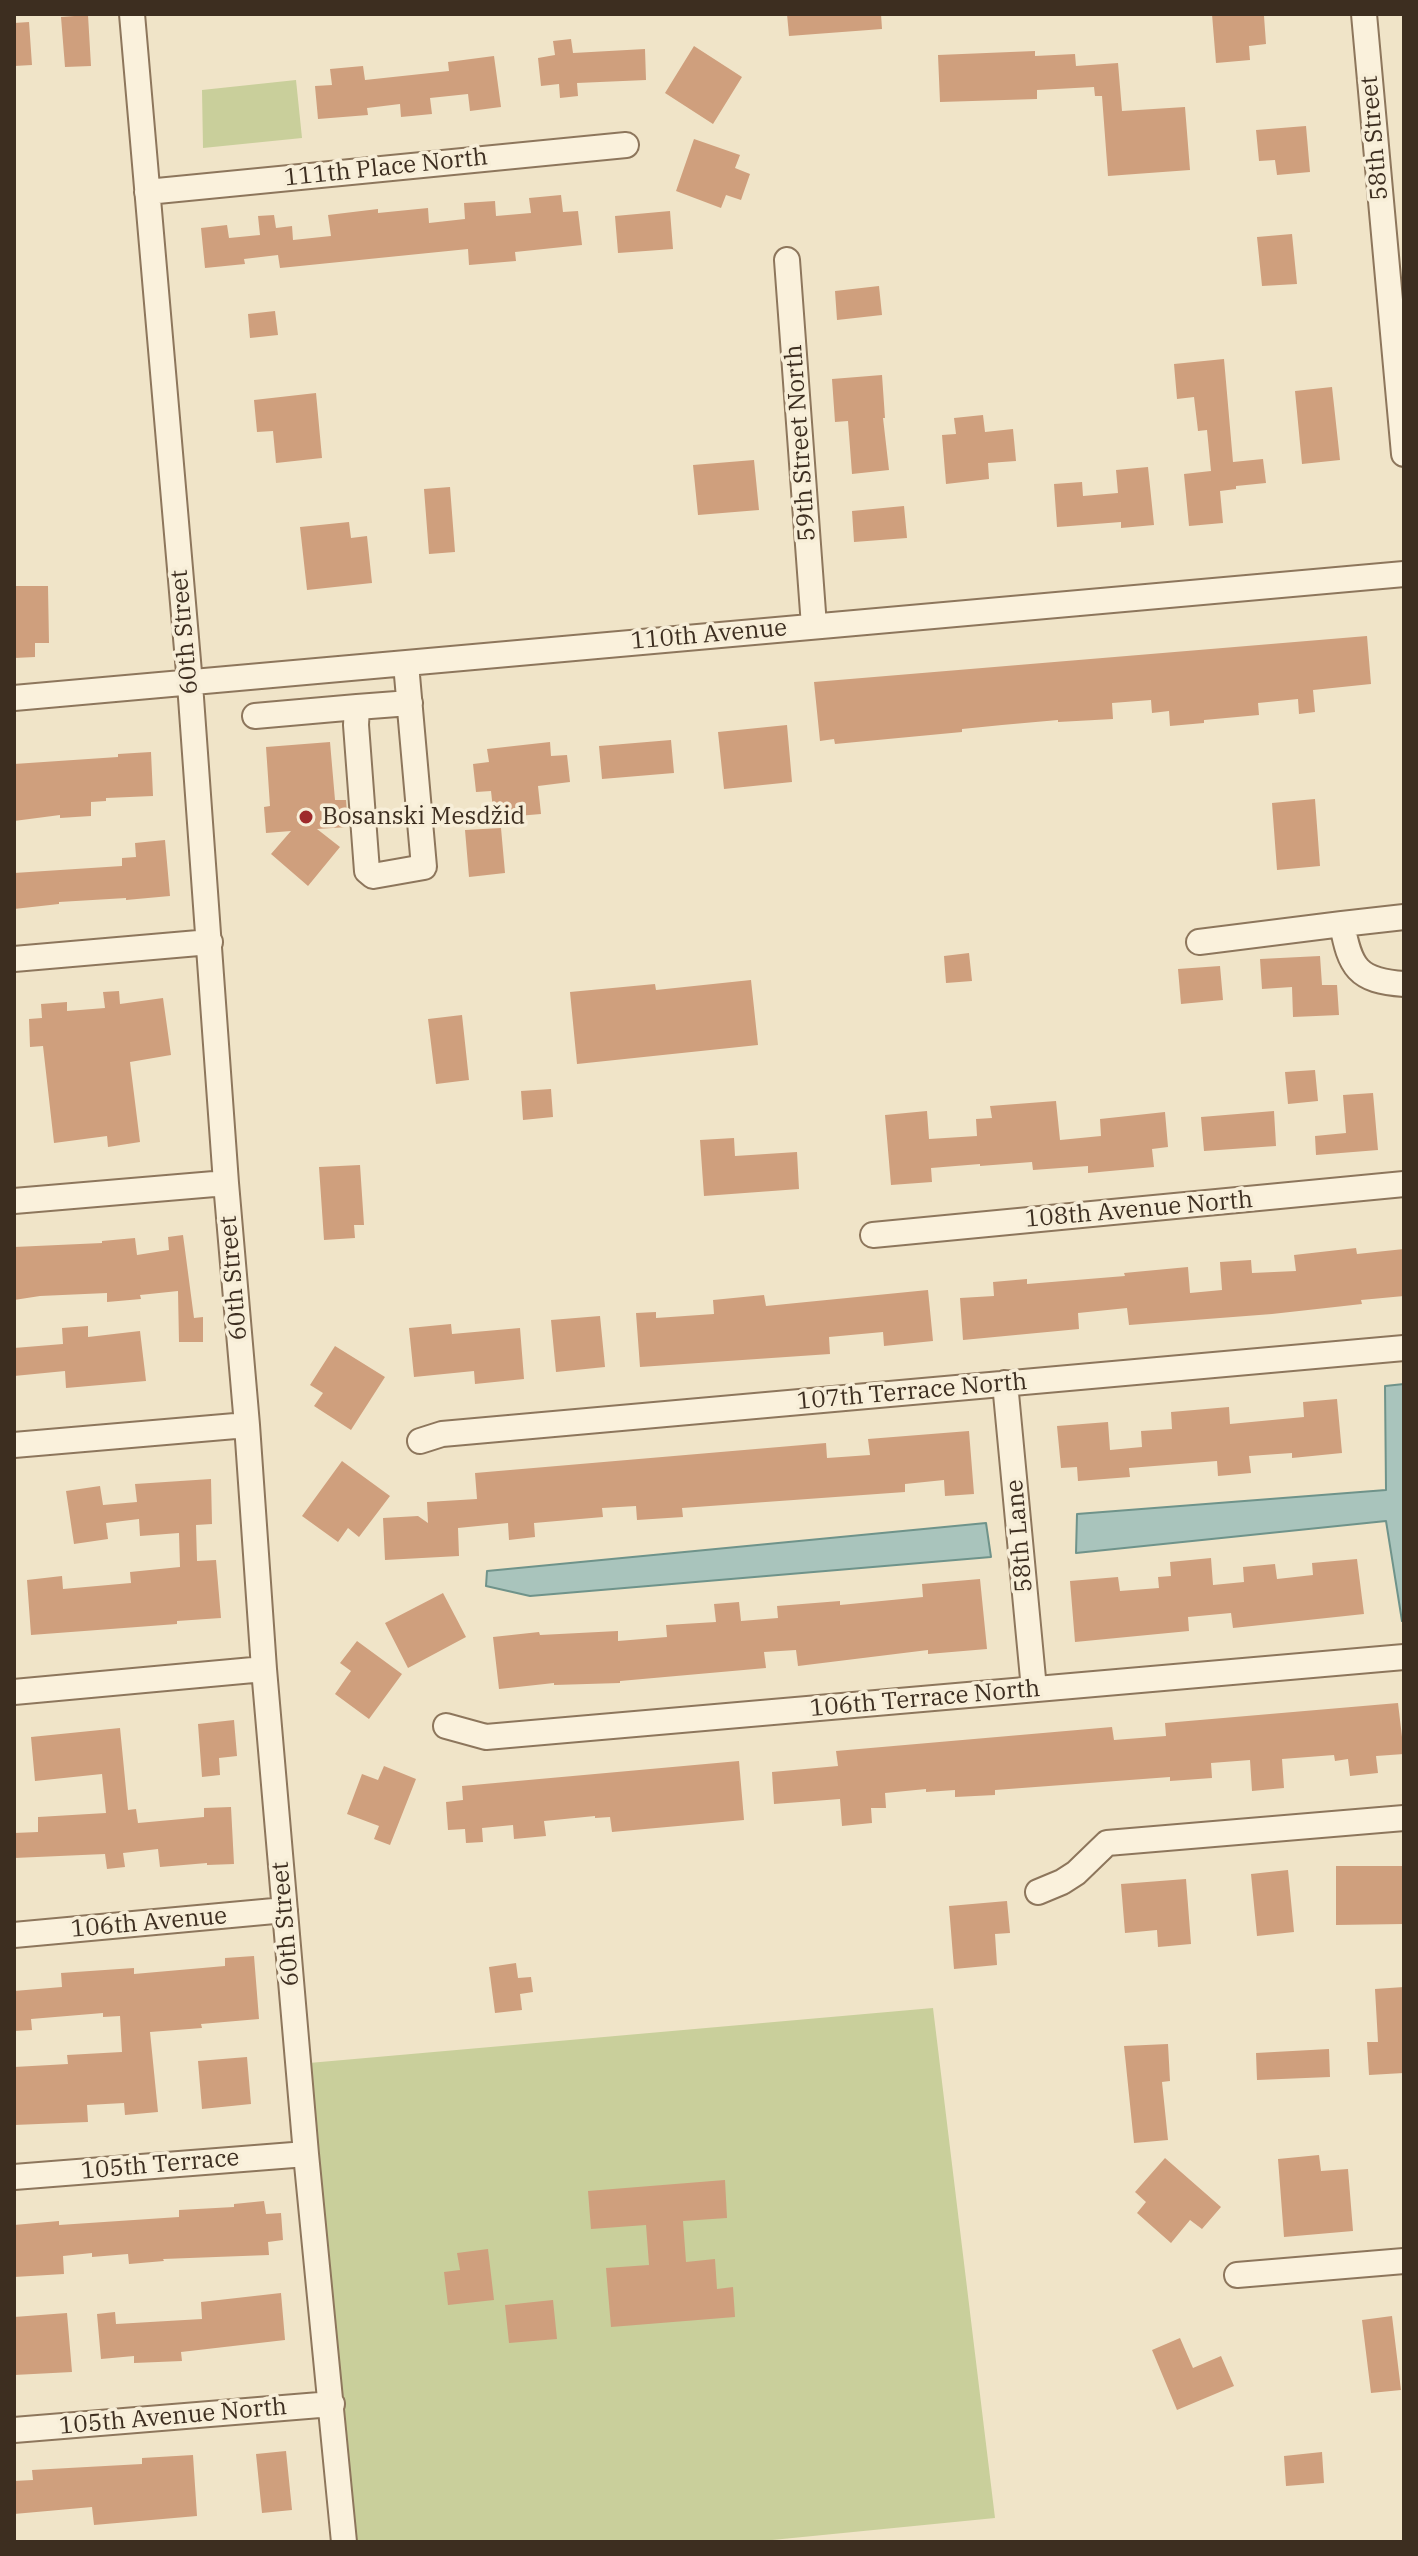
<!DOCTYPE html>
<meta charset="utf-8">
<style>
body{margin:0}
#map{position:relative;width:1418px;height:2556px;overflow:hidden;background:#f0e4c8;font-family:"IBM Plex Serif",serif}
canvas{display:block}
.frame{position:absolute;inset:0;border:16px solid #3d2e20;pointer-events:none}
</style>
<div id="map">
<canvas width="1418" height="2556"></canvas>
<div class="frame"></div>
</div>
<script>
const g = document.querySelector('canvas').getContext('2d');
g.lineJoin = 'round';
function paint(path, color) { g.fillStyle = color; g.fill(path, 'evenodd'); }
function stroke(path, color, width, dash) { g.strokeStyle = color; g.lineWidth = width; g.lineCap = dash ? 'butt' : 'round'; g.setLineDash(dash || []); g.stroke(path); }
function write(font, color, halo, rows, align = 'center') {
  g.font = font + ' "IBM Plex Serif",serif'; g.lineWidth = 7; g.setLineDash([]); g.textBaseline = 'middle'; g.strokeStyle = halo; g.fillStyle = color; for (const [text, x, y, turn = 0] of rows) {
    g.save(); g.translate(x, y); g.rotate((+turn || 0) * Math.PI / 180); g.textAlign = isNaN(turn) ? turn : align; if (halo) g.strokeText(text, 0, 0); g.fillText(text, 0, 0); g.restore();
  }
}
const green = new Path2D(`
 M296,80L302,138L203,148L202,90Z
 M933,2008L995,2518L752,2542H355L309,2063Z`);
const water = new Path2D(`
 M1404,1384V1621H1402L1386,1521L1076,1553L1077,1514L1386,1490L1385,1386Z
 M986,1523L991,1557L530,1596L486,1586L487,1571Z`);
const building = new Path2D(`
 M787,14H881L882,29L789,36Z
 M1212,14L1264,16L1266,44L1249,46L1250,60L1216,63Z
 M88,15L91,66L65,67L61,17Z
 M29,22L32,65L14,66V23Z
 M571,39L573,53L645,49L646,80L577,83L578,96L560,98L559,84L541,86L538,58L555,55L553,41Z
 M694,46L742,77L713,124L665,93Z
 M1035,51V56L1075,54L1076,66L1118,63L1122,111L1185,107L1190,170L1108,176L1102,96H1095L1094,87L1037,90V99L940,102L938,55Z
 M494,56L501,107L470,111L468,94L430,98L432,114L401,117L400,104L367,108L368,115L318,119L315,86L332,85L330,69L363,66L365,80L449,71L448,62Z
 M1306,126L1310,172L1277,175L1275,160L1259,161L1256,130Z
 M694,139L740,155L735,168L750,174L741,200L726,195L721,208L676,191Z
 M561,195L563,212L578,211L582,245L515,252L516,261L469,265L468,249L280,268L278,255L244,259L245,264L205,268L201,228L227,225L229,238L260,235L258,216L274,215L276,228L292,226L293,240L331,236L328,215L378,209V213L428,208L429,223L465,219L464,203L495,201L496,216L531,213L529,198Z
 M670,211L673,249L618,253L615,216Z
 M1292,234L1297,284L1262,286L1257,237Z
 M879,286L882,315L837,320L835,291Z
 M275,311L278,335L250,338L248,314Z
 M1224,359L1233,462L1263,459L1266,483L1236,486V489L1220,491L1223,523L1189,526L1184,474L1211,471L1207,430L1198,431L1194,397L1177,399L1174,364Z
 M882,375L885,418H883L889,470L852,474L848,421L835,422L832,379Z
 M1332,387L1340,460L1302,464L1295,391Z
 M316,393L322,458L276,463L273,431L257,432L254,400Z
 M983,415L985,432L1013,429L1016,461L988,463L989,479L946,484L942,435L956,434L954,418Z
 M754,460L759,510L698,515L693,465Z
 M1148,467L1154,525L1121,528V522L1057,527L1054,484L1082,482L1083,496L1118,493L1116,470Z
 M450,487L455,552L429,554L424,489Z
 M904,506L907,538L854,542L852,511Z
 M349,522L351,538L367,536L372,583L307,590L300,527Z
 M14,586H48L49,643H35V657L14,658Z
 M1367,636L1371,684L1313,690L1315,712L1299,714L1298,699L1258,703L1259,715L1204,720V723L1170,726L1169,711L1152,713L1151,700L1112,703L1113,719L1058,722V720L1002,725L962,729V732L835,744L834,739L820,741L814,682Z
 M787,725L792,782L724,789L718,732Z
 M671,740L674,773L602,779L599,746Z
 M330,742L335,800H346L348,827L317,829L340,847L308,886L271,854L291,831L266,833L264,807L270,806L266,747Z
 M550,742L551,756L567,755L570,782L538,786L541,814L494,818L491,791L476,792L473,764L489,762L487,749Z
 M151,752L153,796L106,798V801L91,802V816L60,818V815L14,821V764L118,757V754Z
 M1315,799L1320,866L1277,870L1272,803Z
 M501,828L505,873L469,877L465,830Z
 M165,840L170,896L126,900V898L59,902V904L14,909V873L122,866V858L136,857L135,843Z
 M969,953L972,981L946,983L944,956Z
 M1320,956L1322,985H1337L1339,1015L1293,1017L1292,987L1262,989L1260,959Z
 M1220,966L1223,1000L1181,1004L1178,969Z
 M751,980L758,1045L577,1064L570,992L655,984L656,990Z
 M119,991L120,1004L163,998L171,1055L130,1062L140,1142L108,1147L107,1136L54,1143L43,1046L30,1047L29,1019L42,1018L41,1004L67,1002V1011L105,1008L103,992Z
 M462,1015L469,1080L436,1084L428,1019Z
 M1315,1070L1318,1101L1288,1104L1285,1072Z
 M551,1089L553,1117L523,1120L521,1091Z
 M1373,1093L1378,1150L1316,1155L1315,1136L1346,1133L1343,1095Z
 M1056,1101L1060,1140L1101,1136L1100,1119L1165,1112L1168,1147L1152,1149L1154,1167L1088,1173V1166L1033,1170L1032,1162L980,1166V1164L931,1168L932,1182L891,1185L885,1115L927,1111L929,1139L977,1136L976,1119L992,1118L990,1106Z
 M1274,1111L1276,1146L1204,1151L1201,1117Z
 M734,1138L735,1156L797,1152L799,1189L704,1196L700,1140Z
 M360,1165L364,1225H354L355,1238L324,1240L319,1167Z
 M183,1235L194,1318L203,1317V1342H179L178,1291L140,1295L141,1299L107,1302V1293L40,1296L14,1300V1247L102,1243V1241L135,1238L137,1255L169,1250L168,1237Z
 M1356,1248L1357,1254L1404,1249V1296L1361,1300L1362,1304L1272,1314L1129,1325L1127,1308L1078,1313L1079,1329L963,1340L960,1298L994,1296L993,1282L1027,1279V1284L1125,1276L1124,1273L1188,1267L1190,1293L1222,1290L1220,1262L1251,1260L1252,1273L1296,1271L1294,1255Z
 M928,1290L933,1341L884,1346L883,1332L829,1337L830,1354L640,1367L636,1313L656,1312V1318L714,1314L713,1300L764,1295L766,1306Z
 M600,1316L605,1367L556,1372L551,1320Z
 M451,1324L452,1334L520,1328L524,1379L475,1384L474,1371L414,1377L409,1328Z
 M88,1326V1337L140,1331L146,1381L66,1388L65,1371L14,1376V1348L63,1344L62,1328Z
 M335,1346L385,1377L351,1430L314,1406L323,1393L310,1385Z
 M1337,1399L1342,1453L1292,1458V1453L1249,1456L1251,1473L1218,1476L1217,1461L1129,1468L1130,1477L1078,1481L1077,1467L1061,1468L1057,1426L1108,1422L1110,1450L1142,1447L1141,1431L1172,1429L1171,1412L1229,1407L1230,1424L1304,1417L1303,1402Z
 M969,1431L974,1494L945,1496L944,1480L905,1484V1492L682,1508L683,1517L637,1520L636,1506L602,1508L603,1517L534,1523L535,1537L509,1540L508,1523L458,1528L459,1556L385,1560L383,1518L418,1516L428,1523L427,1502L477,1499L475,1473L826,1443L827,1458L870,1455L868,1439Z
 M342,1461L390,1496L359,1537L348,1528L338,1542L302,1516Z
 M211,1479L212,1524L196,1525L197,1561L216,1560L221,1618L177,1621V1624L31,1635L27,1580L62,1576L63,1589L131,1583L130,1572L180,1567L179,1533L140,1536L139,1519L106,1523L108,1539L74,1544L66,1491L100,1486L103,1505L137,1502L135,1484Z
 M1211,1558L1213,1585L1244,1582L1243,1567L1275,1564L1277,1579L1313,1575L1312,1563L1357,1559L1364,1614L1233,1628L1231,1613L1188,1617L1189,1631L1075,1642L1070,1581L1118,1577L1120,1591L1159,1588L1158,1577L1171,1576L1170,1562Z
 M980,1579L987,1649L928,1654V1650L798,1666L796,1650L764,1652L766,1668L620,1681V1683L554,1685V1683L499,1689L493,1637L539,1632L540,1635L618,1631V1641L667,1637L666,1625L716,1622L714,1604L739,1602L741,1621L778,1618L777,1606L840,1601V1605L923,1597L922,1584Z
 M443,1593L466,1637L408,1668L385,1623Z
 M357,1641L402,1674L369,1719L335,1694L351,1671L340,1663Z
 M1398,1703L1404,1754L1376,1756L1378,1773L1350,1776L1348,1759L1335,1761L1334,1755L1282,1759L1284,1788L1252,1791L1250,1760L1211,1763L1212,1778L1170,1781V1777L995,1790V1795L955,1797V1790L926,1792V1789L885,1793L886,1808H871L872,1823L842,1826L840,1799L774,1804L772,1772L838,1766L836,1751L1112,1727L1114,1740L1166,1736L1165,1723Z
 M234,1720L237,1756L219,1758L220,1775L202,1777L198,1724Z
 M120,1728L128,1810L136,1809L138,1823L204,1817V1808L231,1807L234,1864L207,1865V1863L160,1867L158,1849L123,1853L125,1867L107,1869L105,1854L14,1858V1833L38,1832V1817L106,1813L102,1774L35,1781L31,1737Z
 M739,1761L744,1820L612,1832L610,1817L595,1818V1816L544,1821L546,1836L514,1839L513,1825L482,1828L483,1842L466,1843L465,1829L448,1830L446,1802L463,1800L462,1786Z
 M384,1766L416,1779L390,1845L374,1839L379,1826L347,1814L362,1774L378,1780Z
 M1336,1866H1404V1924L1336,1925Z
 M1288,1870L1294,1932L1257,1936L1251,1874Z
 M1186,1879L1191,1944L1158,1947L1157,1930L1125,1933L1121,1884Z
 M1007,1901L1010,1933L995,1934L997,1965L954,1969L949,1906Z
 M254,1956L259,2019L201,2024L202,2028L150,2032L158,2112L125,2115L124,2103L87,2105L88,2122L14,2125V2067L68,2064L67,2055L122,2052L120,2016L103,2017V2013L31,2019L32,2030L14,2031V1991L62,1987L61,1973L134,1968V1974L225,1966V1958Z
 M516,1963L518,1978L531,1977L533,1992L520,1994L522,2010L495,2013L489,1967Z
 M1404,1987V2073L1369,2075L1367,2042H1378L1375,1989Z
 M1168,2044L1170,2081L1162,2082L1168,2140L1134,2143L1124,2046Z
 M1329,2049L1330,2077L1257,2080L1256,2053Z
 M247,2057L251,2104L202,2109L198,2061Z
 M1319,2155L1321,2171L1348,2169L1353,2231L1284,2237L1278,2159Z
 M1165,2158L1221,2207L1202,2229L1190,2220L1171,2243L1137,2213L1146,2202L1135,2192Z
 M725,2180L727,2218L683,2221L686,2262L715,2259L717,2289L733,2287L735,2317L611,2327L606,2268L649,2265L646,2225L591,2229L588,2191Z
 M264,2201L266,2214L281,2213L283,2240L268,2242L269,2255L163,2259L164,2261L129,2264L128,2254L92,2257V2253L63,2256L64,2274L14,2277V2225L59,2221V2225L179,2217V2210L234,2207V2204Z
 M488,2249L494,2300L448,2305L444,2272L460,2270L457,2253Z
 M281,2293L285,2340L181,2352L182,2361L134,2363V2356L101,2359L97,2314L115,2312L116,2324L202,2319L201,2302Z
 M553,2300L557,2339L509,2343L505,2305Z
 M67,2313L72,2372L14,2375V2317Z
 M1392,2316L1401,2390L1371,2393L1362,2320Z
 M1180,2338L1193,2368L1221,2356L1234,2386L1177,2410L1152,2350Z
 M286,2451L292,2510L262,2513L256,2454Z
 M1322,2452L1324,2483L1286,2486L1284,2456Z
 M193,2455L197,2516L94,2525L92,2507L14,2514V2481L33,2480L32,2470L142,2464V2458Z`);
const minor = new Path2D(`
 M132,14L190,684L226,1183L247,1425L264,1669L306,2154L344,2542
 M1364,14L1404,454
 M147,192L626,145
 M787,260L814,626
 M406,664L424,867L373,876L367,871L356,725L357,707L410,703
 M14,698L1404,574
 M255,716L357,707
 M1342,924L1404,917
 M1199,942L1342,924C1350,967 1357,981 1404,984
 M14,959L210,942
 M14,1201L226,1183
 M873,1235L1404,1184
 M1005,1383L1034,1689
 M420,1441L442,1434L1404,1348
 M14,1445L247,1425
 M14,1692L264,1669
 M446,1726L486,1737L1404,1657
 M1038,1892L1062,1882L1076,1873L1107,1843L1404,1818
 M14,1935L285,1910
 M14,2177L306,2154
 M1237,2275L1404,2261
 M14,2430L332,2404`);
const markers = [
 [306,817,8,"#9e2a2b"]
];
const streetNames = [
 ["58th Street",1375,138,-95],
 ["111th Place North",386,168,-6],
 ["59th Street North",801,443,-94],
 ["60th Street",185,632,-95],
 ["110th Avenue",709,635,-5],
 ["108th Avenue North",1139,1210,-5],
 ["60th Street",234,1278,-95],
 ["107th Terrace North",912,1392,-5],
 ["58th Lane",1020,1536,-95],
 ["106th Terrace North",925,1699,-5],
 ["106th Avenue",149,1923,-5],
 ["60th Street",286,1924,-95],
 ["105th Terrace",160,2165,-5],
 ["105th Avenue North",173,2417,-5]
];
const poiNames = [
 ["Bosanski Mesdžid",322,817]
];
paint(green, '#c9cf9b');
paint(water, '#a9c4bc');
stroke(water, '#6f938a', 2);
paint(building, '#cf9f7d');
stroke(minor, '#8d765c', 28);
stroke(minor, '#faf1dc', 24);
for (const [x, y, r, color] of markers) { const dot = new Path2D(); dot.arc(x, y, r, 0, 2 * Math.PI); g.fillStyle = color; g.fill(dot); stroke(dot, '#f7eed8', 3); }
write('24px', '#3d2e20', '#f7eed8', streetNames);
write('24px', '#3d2e20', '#f7eed8', poiNames, 'left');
</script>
